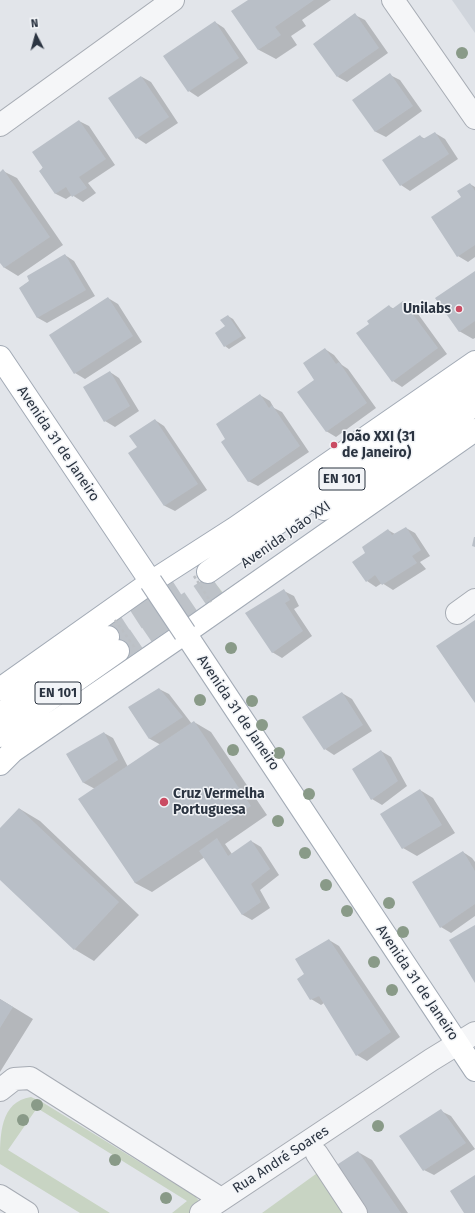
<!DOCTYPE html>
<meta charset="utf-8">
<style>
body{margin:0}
#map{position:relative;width:475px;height:1213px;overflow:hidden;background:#e2e5ea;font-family:"Fira Sans",sans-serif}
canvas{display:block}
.north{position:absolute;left:16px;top:16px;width:40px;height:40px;-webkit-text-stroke:3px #f2f4f7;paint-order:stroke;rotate:354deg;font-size:11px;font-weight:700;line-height:16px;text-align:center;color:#2b3441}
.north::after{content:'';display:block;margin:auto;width:14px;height:18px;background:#2b3441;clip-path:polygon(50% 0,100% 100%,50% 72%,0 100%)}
</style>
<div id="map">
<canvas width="475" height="1213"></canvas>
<div class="north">N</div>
</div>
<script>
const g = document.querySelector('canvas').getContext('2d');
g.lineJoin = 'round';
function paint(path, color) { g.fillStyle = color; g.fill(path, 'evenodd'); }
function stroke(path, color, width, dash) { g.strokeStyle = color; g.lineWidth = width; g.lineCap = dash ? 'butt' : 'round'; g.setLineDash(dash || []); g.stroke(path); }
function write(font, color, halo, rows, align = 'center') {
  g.font = font + ' "Fira Sans",sans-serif'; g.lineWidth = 3; g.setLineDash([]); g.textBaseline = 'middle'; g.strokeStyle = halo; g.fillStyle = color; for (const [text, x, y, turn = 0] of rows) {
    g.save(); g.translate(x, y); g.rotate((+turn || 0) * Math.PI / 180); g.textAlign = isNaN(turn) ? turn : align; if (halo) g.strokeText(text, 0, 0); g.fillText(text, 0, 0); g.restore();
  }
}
const built = new Path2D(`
 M452,0H475V33Z`);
const green = new Path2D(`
 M203,568L224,594L217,599L198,572Z
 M113,621L132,650L123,657L103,628Z
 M31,1097L42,1102L195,1196L199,1201L193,1213H172L187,1201L37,1108L8,1150L110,1213H80L0,1164C0,1134 0,1102 31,1097Z
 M320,1171L348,1213H262Z`);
const shadow = new Path2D(`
 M250,0H331L302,20L306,26L291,36L297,45L276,59L259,50L233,11Z
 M355,15L365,20L388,53L347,82L338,77Z
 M215,22L224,28L248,63L198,97L189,91L165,56Z
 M390,75L400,80L422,111L386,137L376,132L354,100Z
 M142,77L151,82L178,123L146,144L137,138Z
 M79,121L89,126L115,165L88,183L96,193L83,202L72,195L66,199L56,194L40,171Z
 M435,133L445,139L458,159L410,191L401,185L420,136L425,139Z
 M3,171L17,178L63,245L18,276L5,268L0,261V173Z
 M470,184L475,187V257L468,262L458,256L432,218L463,197Z
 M65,255L74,261L95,296L47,323L38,318L20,288Z
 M475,272V338L473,339L459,331Z
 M108,298L118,304L142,342L85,379L75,373L51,335Z
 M403,302L413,307L447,354L402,387L393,381L370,324L389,306L394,309Z
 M228,316L233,319L246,338L229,349L225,346Z
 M325,349L334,355L342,365L348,369L376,408L336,437L326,431L316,380Z
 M110,372L119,378L139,411L115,427L105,421Z
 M260,395L270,401L274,408L282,412L309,452L258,486L248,481L227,439Z
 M155,420L164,426L207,490L175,511L165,506L130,453L138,447Z
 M406,528L415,533L430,556L420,562L426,569L393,590L382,583L376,587L367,581V553L388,530L395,534Z
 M284,591L294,596L299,606L294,609L312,636L282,658L272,652Z
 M159,689L169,694L192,724L194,722L211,732L267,815L225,844L232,854L251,841L261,847L279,875L260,890L270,908L252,920L243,915L205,857L152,892L135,883L95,789L84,783L67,755L104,733L113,738L128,767L161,745L150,739L129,708Z
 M342,693L352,699L372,731L334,755L325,749Z
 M381,751L391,757L407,786L382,805L372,799Z
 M420,790L433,798L455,833L417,856L403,848Z
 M20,809L40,821L139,915L94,961L74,949L0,878V829Z
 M463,852L472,858L475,862V916L451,933L441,927L413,883Z
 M329,940L339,946L400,1037L367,1061L357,1055L324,1003L321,1005L311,999L305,975Z
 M0,999L33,1019L0,1072Z
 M441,1111L451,1116L475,1149L434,1175L424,1170Z
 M358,1152L372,1160L408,1213H364Z`);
const building = new Path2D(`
 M248,0H314L275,27L281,35L258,50L231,11Z
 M355,13L379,48L337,77L313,44Z
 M215,21L239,58L188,92L163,56Z
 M390,73L413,106L375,132L352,100Z
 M141,76L169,117L136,139L108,98Z
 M79,120L106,159L79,177L87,188L72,197L66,187L55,194L39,171L43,168L32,152Z
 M435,132L449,154L400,186L382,160L420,135L423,139Z
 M3,169L50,237L4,268L0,263V172Z
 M470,183L475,191V245L457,257L431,217L461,197L457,191Z
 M65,254L86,290L37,318L19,288L29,281L27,276Z
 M475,271V321L459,332L435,298Z
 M108,297L133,336L74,374L49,335Z
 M403,301L438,348L392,382L356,333L369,324L367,321L389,305L392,309Z
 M228,315L242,336L224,347L215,333L225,326L220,320Z
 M325,348L336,364L339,362L367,403L326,432L297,392L314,380L303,363Z
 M110,371L130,406L104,422L83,387Z
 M260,394L269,408L272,405L300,446L248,482L221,442L225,439L216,424Z
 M155,419L198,484L164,506L128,453L137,447L129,436Z
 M406,527L421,550L412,556L417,563L382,585L375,575L366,582L352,562L365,553L362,547L388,529L392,535Z
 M474,537H475V547L472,546Z
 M284,589L290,600L285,603L303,631L272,653L245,613Z
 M475,620V703L436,646Z
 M159,688L183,717L149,739L128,707Z
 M342,692L363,725L324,750L302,717Z
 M194,721L251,806L135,883L78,799Z
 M104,732L118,760L83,783L66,754Z
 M381,750L398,781L371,800L352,769Z
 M420,789L442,825L402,849L380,814Z
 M19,808L119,902L74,950L0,880V828Z
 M217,838L228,856L251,840L270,869L251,884L261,902L242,915L199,851Z
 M463,851L475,871V904L440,928L412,882Z
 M475,925V983L449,940Z
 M329,939L391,1032L356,1056L319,996L310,1000L297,979L304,974L295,959Z
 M0,999L13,1007L0,1028Z
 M441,1109L466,1143L423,1171L399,1136Z
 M358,1151L401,1213H362L332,1168Z
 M475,1175V1213H464L450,1191Z`);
const majorTunnel = new Path2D(`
 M108,637L179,591
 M118,651L216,584`);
const minor = new Path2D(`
 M393,0L475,118
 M0,125L173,0
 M457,613L475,600
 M0,1090L14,1079L30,1078L221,1199
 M317,1154L356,1213
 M0,1196L27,1213
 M201,1213L431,1060L475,1033`);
const major = new Path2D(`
 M0,357L151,582
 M324,509L475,405
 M208,572L475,385
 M185,633L475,1070
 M0,689L151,582L235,528L475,362
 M0,714L108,637
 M0,736L10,727L118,651
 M0,764L13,751L185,633L475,430`);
const pathBridge = new Path2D(`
 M194,576L211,602
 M115,620L135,648`);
const majorBridge = new Path2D(`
 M151,582L185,633`);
const trees = [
 [462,53],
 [231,648],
 [200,700],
 [252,701],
 [262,725],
 [233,750],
 [279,753],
 [309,794],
 [278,821],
 [305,853],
 [326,885],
 [389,903],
 [347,911],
 [403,932],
 [374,962],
 [392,990],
 [37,1105],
 [23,1120],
 [378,1126],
 [115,1160],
 [166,1198]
];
const markers = [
 [459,309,4,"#ca4c63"],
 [334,445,4,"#ca4c63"],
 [164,802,5,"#ca4c63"]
];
const shields = [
 [342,479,46],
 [58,693,46]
];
const shieldNames = [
 ["EN 101",342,479],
 ["EN 101",58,693]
];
const poiNames = [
 ["Unilabs",451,309,"right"],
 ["João XXI (31",342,437],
 ["de Janeiro)",342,453],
 ["Cruz Vermelha",173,794],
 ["Portuguesa",173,810]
];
const streetNames = [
 ["Avenida 31 de Janeiro",58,444,56],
 ["Avenida João XXI",286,535,-35],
 ["Avenida 31 de Janeiro",238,713,56],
 ["Avenida 31 de Janeiro",417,983,56],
 ["Rua André Soares",281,1160,-33]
];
paint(built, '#d0d5dc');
paint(green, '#c8d4c3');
paint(shadow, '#0003');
paint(building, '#b9bfc7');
stroke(majorTunnel, '#bdc2c8', 22, [22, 11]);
stroke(minor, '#a7acb4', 24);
stroke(major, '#a2aab5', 24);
stroke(minor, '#f5f6f8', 22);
stroke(major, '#fff', 22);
stroke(majorBridge, '#a2aab5', 24, []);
stroke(pathBridge, '#bcc0c5', 2.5, [3, 3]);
stroke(majorBridge, '#fff', 22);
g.fillStyle = '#899a88';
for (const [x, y] of trees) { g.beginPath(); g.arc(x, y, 6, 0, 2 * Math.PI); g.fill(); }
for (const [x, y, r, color] of markers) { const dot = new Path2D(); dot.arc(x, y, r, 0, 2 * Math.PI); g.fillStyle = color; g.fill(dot); stroke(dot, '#f2f4f7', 1.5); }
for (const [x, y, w] of shields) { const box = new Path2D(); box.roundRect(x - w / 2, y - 11, w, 22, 3); g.fillStyle = '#f2f4f7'; g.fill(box); stroke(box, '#2b3441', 1); }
write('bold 13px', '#2b3441', null, shieldNames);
write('bold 14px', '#2b3441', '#f2f4f7', poiNames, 'left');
write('14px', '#2b3441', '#f2f4f7', streetNames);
</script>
